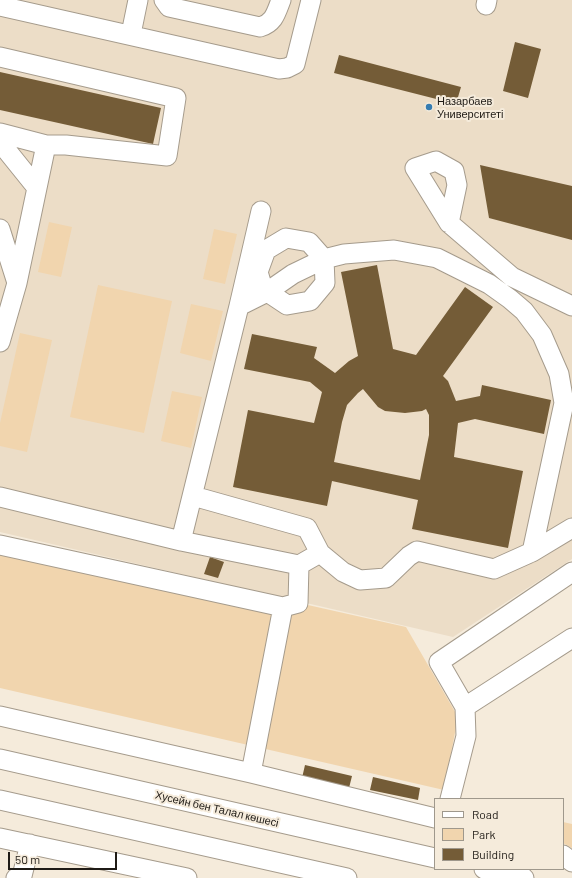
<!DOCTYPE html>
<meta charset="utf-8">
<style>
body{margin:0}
#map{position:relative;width:572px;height:878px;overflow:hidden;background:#f5ebdb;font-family:Barlow,sans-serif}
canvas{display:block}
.legend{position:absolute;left:434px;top:798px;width:130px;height:72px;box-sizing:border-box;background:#f5ebdb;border:1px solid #9f988c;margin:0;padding:5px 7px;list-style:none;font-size:12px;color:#1f1b16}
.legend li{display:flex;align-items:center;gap:8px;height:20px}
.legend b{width:20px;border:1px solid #9f988c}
.scale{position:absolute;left:8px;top:852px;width:109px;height:18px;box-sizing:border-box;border:2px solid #1f1b16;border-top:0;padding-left:5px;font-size:12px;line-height:14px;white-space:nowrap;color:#1f1b16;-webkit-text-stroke:3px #f5ebdb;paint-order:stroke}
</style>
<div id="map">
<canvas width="572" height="878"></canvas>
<ul class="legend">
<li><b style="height:5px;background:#fff"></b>Road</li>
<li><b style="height:11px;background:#f1d5ae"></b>Park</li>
<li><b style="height:11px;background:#745c37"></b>Building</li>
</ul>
<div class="scale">50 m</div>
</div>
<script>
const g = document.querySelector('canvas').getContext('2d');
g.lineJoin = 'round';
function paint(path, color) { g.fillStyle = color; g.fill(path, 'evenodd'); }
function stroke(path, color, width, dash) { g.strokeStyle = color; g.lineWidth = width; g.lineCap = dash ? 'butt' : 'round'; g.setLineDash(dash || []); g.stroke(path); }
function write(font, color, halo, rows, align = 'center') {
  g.font = font + ' Barlow,sans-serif'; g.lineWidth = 4; g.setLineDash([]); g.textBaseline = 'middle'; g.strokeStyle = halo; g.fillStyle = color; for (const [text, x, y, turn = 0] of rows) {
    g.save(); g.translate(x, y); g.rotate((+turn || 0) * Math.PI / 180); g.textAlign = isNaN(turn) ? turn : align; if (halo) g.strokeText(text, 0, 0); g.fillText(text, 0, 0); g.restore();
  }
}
const built = new Path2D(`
 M0,0H572V559L453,637L0,532Z`);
const green = new Path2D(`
 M49,222L72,227L61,277L38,272Z
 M214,229L237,234L225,284L203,279Z
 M98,285L172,301L144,433L70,417Z
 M191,304L223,311L211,361L180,353Z
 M20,333L52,340L27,452L0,446V423Z
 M172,391L202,397L191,448L161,441Z
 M0,536L406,627L458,717L444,790L0,688Z
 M563,822L572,824V848L563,843Z`);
const building = new Path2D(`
 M515,42L541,49L528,98L503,91Z
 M339,55L461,87L456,104L334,73Z
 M0,72L161,108L153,144L0,110Z
 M480,165L572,186V240L489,218Z
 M377,265L393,349L416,355L465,287L493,307L443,376L448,381L456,401L480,396L482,385L551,400L544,434L475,419L458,423L454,457L523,471L508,548L412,529L418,500L332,481L327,506L233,487L248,410L314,423L322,392L310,382L244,369L252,334L317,347L314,358L335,373L349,361L358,356L341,272ZM363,389L378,407L385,411L405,413L422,411L426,409L429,415V435L420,480L334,462L342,422L347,405L358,393Z
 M210,557L224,562L218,578L204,574Z
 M305,765L352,776L349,788L302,778Z
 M373,777L420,788L418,800L370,790Z`);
const minor = new Path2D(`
 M164,0L169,7L260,27C274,23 276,13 281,0
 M486,5L487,0
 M0,6L279,69L287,68L295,64L311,0
 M131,34L138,0
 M0,57L176,98L167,156L66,145H46L0,133
 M0,142L37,188
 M449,223L457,185L454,171L436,161L415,168L449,223L512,277L572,306
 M0,229L17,283L0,342
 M286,238L309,242L324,259L325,283L310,301L287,305L263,289L258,272L266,250Z
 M17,283L46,145
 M239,306L261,211
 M193,496L307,528L320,553
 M0,497L181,541L299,565L298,603L283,607L0,545
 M181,541L239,306L267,292L293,274L324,259L344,254L394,250L437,258L489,284L510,299L524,311L542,335L559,374L564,403L532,552L494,569L417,551L409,556L386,578L360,580L343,572L320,553L299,565
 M532,552L572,528
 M465,707L572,638
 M0,716L251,773L435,818
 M0,759L435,858
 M251,773L283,607
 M450,799L466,736L465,707L439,662L572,572
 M0,800L347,878
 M0,838L187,878
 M563,855L572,862
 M484,869L524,878
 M16,878L22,876L30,844`);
const markers = [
 [429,107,4,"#357cb1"]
];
const poiNames = [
 ["Назарбаев",437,101],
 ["Университеті",437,114]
];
const streetNames = [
 ["Хусейн бен Талал көшесі",217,809,13]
];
paint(built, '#ecddc7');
paint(green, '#f1d5ae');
paint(building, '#745c37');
stroke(minor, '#a59b8c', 21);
stroke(minor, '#fff', 19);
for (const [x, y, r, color] of markers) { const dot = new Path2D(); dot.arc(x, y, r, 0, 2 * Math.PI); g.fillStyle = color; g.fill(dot); stroke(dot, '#f5ebdb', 1.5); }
write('11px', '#1f1b16', '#f5ebdb', poiNames, 'left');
write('11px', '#1f1b16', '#f5ebdb', streetNames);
</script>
